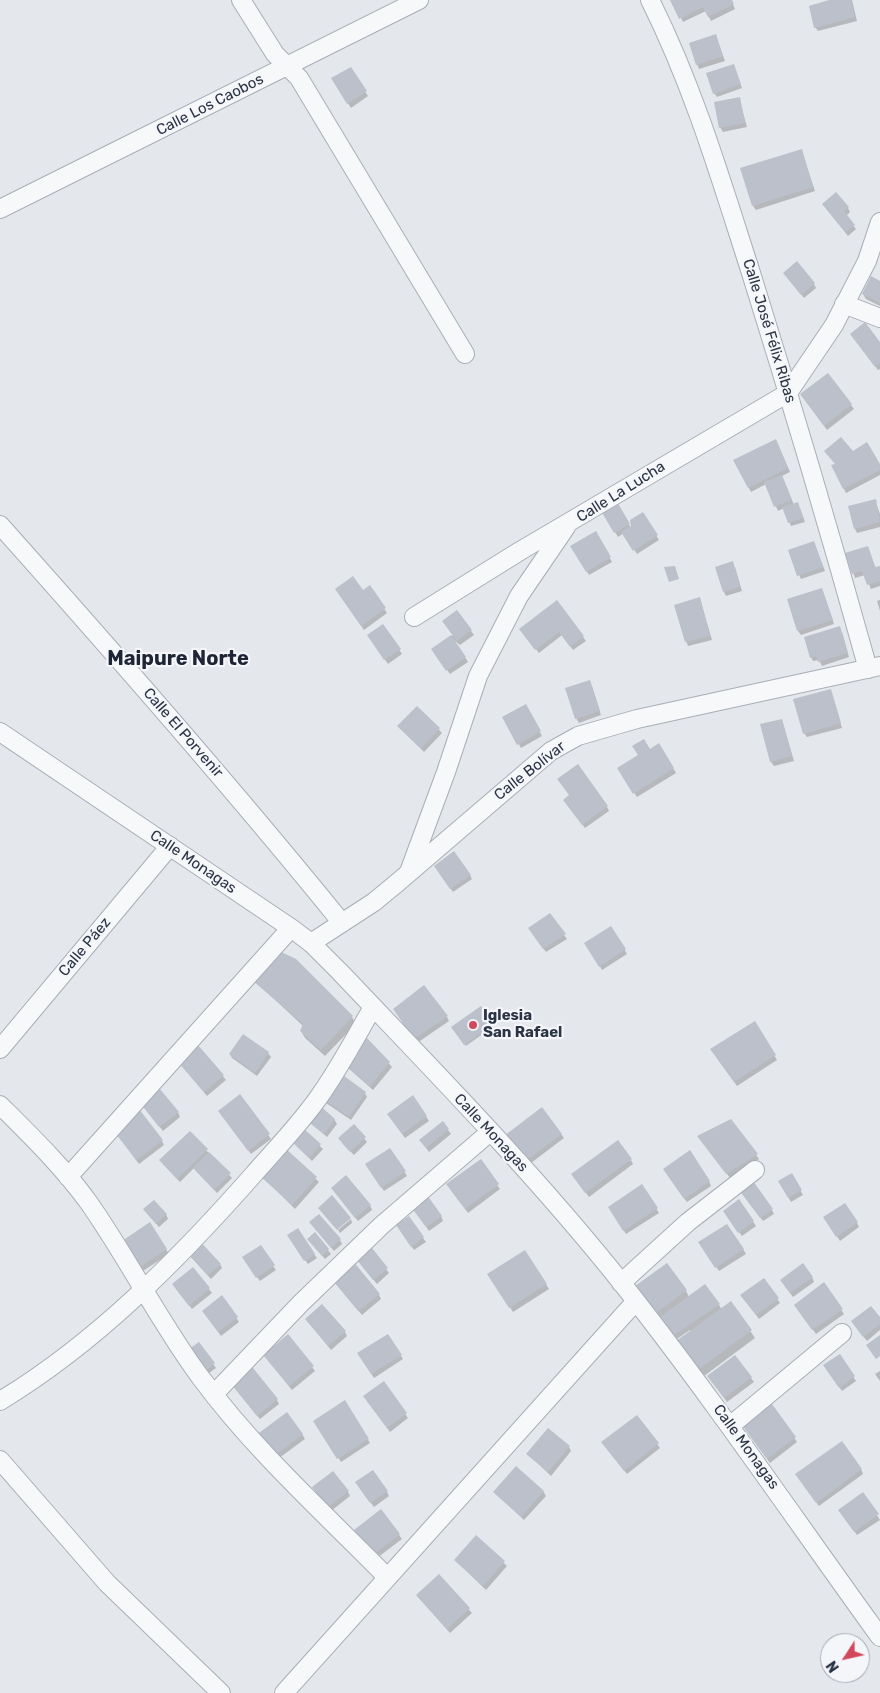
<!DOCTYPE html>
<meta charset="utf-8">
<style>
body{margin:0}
#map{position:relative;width:880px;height:1693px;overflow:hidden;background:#e4e7ec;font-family:Rubik,sans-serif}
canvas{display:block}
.north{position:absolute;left:820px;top:1633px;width:50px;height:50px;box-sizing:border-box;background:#f4f6f9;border:1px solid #a4a8b1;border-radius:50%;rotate:235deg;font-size:14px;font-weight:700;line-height:20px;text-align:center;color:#2b3445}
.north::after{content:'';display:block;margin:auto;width:18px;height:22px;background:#d1495b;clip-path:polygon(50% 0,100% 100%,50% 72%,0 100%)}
</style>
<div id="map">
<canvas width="880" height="1693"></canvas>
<div class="north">N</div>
</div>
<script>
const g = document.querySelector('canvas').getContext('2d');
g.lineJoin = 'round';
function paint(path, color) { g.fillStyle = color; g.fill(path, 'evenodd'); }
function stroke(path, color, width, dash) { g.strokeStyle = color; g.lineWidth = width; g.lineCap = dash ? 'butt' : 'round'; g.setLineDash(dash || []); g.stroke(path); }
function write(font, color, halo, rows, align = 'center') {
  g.font = font + ' Rubik,sans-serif'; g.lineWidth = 4.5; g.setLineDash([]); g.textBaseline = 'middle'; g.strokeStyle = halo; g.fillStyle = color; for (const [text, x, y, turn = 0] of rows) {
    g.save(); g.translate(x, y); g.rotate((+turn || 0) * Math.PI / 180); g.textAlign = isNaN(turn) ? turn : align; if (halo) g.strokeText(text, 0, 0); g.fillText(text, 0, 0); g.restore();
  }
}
const shadow = new Path2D(`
 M672,0H731L735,9L711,21L706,11L683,22Z
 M834,0H852L857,21L818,31L815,27Z
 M716,36L725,61L699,69L697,64Z
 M733,65L742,88L717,97L714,93Z
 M350,69L368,96L351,108L332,79Z
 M739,98L747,127L723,132L720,127Z
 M803,155L815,191L756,210L753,206Z
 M826,208H848L850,212L846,216L856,229L848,236Z
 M787,277L814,284L816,288L804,298Z
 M880,282V306L866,299L863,294Z
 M854,338L880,344V369L878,370Z
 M828,375L854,409L827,430L804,398Z
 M776,440L790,472L782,476L794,505L800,508L805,522L791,526L784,508L778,511L766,484L751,492L735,461Z
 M852,453L880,466V475L846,493L833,466Z
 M875,501L880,514V527L857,533L855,529Z
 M615,502L631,528L642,514L659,540L637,554L624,533L618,537L602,510Z
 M595,533L612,562L589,575L572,547Z
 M814,542L825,571L801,579L799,575Z
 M868,547L876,569L880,567V586L871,589L865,575L855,578L847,554Z
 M735,567L742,591L726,596L724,592Z
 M369,587L387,613L364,630L339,594L363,592Z
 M822,589L834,624L801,635L798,631Z
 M700,599L712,640L688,646L686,641Z
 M880,600V611L877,601Z
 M557,602L586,641L573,650L562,635L539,653L523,633Z
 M457,612L474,635L460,645L454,640L468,662L450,674L433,649L453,635Z
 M383,625L402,654L388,664L371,639Z
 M842,632L849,657L822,666L819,660L813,661L811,657Z
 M592,686L601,715L579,723L576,718Z
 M832,695L842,728L807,737L804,733Z
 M525,706L542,736L521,748L504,718Z
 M417,707L442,733L424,752L399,726Z
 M782,720L794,761L774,766L771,762Z
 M659,745L676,773L637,797L619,769Z
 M570,796L607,807L609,811L585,828L567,804Z
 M438,870L470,875L472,879L453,892Z
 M549,914L567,939L546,952L532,932Z
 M611,927L627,954L602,970L586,943Z
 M255,981L352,1017L356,1024L325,1056L305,1038L301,1031L303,1026Z
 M481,1008L494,1026L466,1046L453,1027Z
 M397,1014L447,1017L449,1021L417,1043Z
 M754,1023L777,1060L737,1086L714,1054Z
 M363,1036L392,1067L373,1090L347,1067Z
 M197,1045L226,1080L207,1096L181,1065Z
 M268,1053L271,1057L257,1076L232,1058L230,1054Z
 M365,1093L367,1097L351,1120L326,1103L324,1098Z
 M239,1096L271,1139L251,1154L222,1115Z
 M413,1097L429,1121L405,1138L391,1118Z
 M142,1105L178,1112L180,1117L163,1131Z
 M334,1119L337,1124L327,1137L308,1121Z
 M731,1121L759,1159L730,1178L702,1141Z
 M442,1122L451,1134L429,1152L423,1144Z
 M354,1126L367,1142L354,1155L342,1143Z
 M304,1130L323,1149L312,1161L293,1142Z
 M190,1133L232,1178L217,1193L194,1168L180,1182L163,1164Z
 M117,1134L162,1141L164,1145L139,1164Z
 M561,1134L564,1138L527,1166L508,1140Z
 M390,1149L407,1176L384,1191L369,1169Z
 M285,1150L319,1182L295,1209L262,1176Z
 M631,1160L633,1164L589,1197L575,1178Z
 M480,1161L500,1189L468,1213L450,1189Z
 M667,1174L709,1181L711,1186L687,1202Z
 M791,1174L803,1195L791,1202L779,1181Z
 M642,1186L659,1213L626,1234L609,1207Z
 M335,1192L370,1205L372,1210L358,1221Z
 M743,1194L772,1210L774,1214L763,1221Z
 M739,1201L756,1226L742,1236L727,1216Z
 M144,1210L166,1214L168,1219L159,1227Z
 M415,1211L441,1216L443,1221L429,1231Z
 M409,1218L426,1242L414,1250L400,1230Z
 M351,1219L352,1223L340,1233L338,1230Z
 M827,1222L857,1223L859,1227L840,1241Z
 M314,1227L340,1240L342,1244L334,1251Z
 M315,1234L331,1254L325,1259L311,1243Z
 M291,1240L314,1254L317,1258L308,1264Z
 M367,1245L389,1273L377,1284L357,1260Z
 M126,1246L166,1249L169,1254L143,1271Z
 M260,1247L276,1270L260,1281L246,1262Z
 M702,1247L743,1249L746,1254L719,1271Z
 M525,1252L549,1289L513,1312L489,1274Z
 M188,1254L220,1264L222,1268L211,1279Z
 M193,1269L212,1293L192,1309L176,1289Z
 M812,1277L814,1282L793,1297L784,1285Z
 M764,1280L780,1303L759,1319L744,1299Z
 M335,1283L379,1295L381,1299L362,1315Z
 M824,1284L844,1314L816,1334L798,1310Z
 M632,1289L686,1291L689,1297L719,1305L722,1310L731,1303L755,1338L700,1379L690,1330L677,1339L661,1316L655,1320Z
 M222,1297L239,1322L221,1336L206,1315Z
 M880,1319V1330L867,1341L855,1326Z
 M309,1323L345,1332L347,1336L331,1350Z
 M388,1335L403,1359L374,1378L359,1354Z
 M288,1336L315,1371L292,1390L267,1359Z
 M199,1343L216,1368L205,1376Z
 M840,1355L856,1381L842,1391L827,1369Z
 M735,1357L754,1382L727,1402L712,1381Z
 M880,1371V1381L875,1374Z
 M383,1383L408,1418L390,1432L367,1401Z
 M232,1385L277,1400L279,1404L260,1419Z
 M344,1402L370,1443L341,1462L315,1421Z
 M772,1406L797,1442L770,1463L745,1429Z
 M637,1416L660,1448L627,1474L606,1447Z
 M302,1434L305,1439L275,1461L259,1441Z
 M569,1447L571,1451L551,1476L528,1454Z
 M861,1469L863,1474L819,1506L799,1479Z
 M359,1487L387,1492L389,1496L374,1507Z
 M543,1491L546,1496L524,1520L494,1492Z
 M316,1492H348L350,1496L331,1511Z
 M863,1494L880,1520L857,1535L843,1515Z
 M381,1511L402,1539L377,1558L358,1535Z
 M476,1537L507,1566L486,1590L455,1560Z
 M439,1576L472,1613L450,1633L417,1596Z`);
const building = new Path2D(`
 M670,0H732L734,4L708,17L703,7L679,19Z
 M829,0H851L855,17L814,28L809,6Z
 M716,34L723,56L696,65L689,43Z
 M734,64L741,84L713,94L706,73Z
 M351,67L367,91L347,104L331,78Z
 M740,97L745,123L719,128L714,102Z
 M802,149L813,187L752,206L740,168Z
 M836,192L849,207L844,211L855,225L845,232L822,204Z
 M797,261L815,283L801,295L783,273Z
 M871,276L880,281V303L862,294Z
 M865,322L880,342V363L875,367L850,334Z
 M828,373L852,404L824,426L800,394Z
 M841,437L853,451L867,442L880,464V470L843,489L831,465L835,464L824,451Z
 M776,439L788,468L748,488L733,460Z
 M782,475L792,500L774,507L764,482Z
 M876,499L880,522L854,529L848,506Z
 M616,500L630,524L614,533L600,509Z
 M798,502L803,518L788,523L782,507Z
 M643,512L658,535L633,551L621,532L631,526L630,520Z
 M596,531L611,557L586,572L570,546Z
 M814,541L823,567L797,576L788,550Z
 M868,546L875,567L880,566V581L867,585L862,571L852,574L845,553Z
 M733,561L740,587L723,592L715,567Z
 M675,566L679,579L669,582L664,567Z
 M353,576L363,590L370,585L386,608L361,626L335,589Z
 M822,588L833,620L797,631L787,599Z
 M700,597L710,636L685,642L674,605Z
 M557,600L584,636L570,647L559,632L535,650L519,629Z
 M457,610L472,630L457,641L442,621Z
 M383,624L401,649L384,660L367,635Z
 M840,626L848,653L818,662L816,656L810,658L804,637Z
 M451,635L466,657L446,671L431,649Z
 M590,680L600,711L575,719L565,688Z
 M831,689L841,723L803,734L793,699Z
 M526,704L541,731L517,745L502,717Z
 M417,706L440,728L421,749L397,726Z
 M782,719L792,756L770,762L760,724Z
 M644,739L650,749L659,743L674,768L633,794L617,768L638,755L632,746Z
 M578,764L608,806L582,825L563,800L569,795L557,779Z
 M454,851L471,875L450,889L434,866Z
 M550,913L566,934L543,949L528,928Z
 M611,926L626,949L599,967L584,943Z
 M277,950L296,959L353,1016L321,1050L300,1031L303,1024L253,981Z
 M424,985L448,1016L414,1039L393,1009Z
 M481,1006L494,1024L464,1045L451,1027Z
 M755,1021L776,1055L734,1082L710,1049Z
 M243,1034L269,1052L255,1073L229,1054Z
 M363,1034L390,1062L370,1086L343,1063Z
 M197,1044L224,1075L204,1092L177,1061Z
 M340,1073L366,1092L349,1117L322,1098Z
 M160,1089L179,1112L159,1127L141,1104Z
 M240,1094L270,1134L248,1151L218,1111Z
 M413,1095L427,1116L402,1134L387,1114Z
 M318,1104L335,1119L324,1134L307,1121Z
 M542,1107L562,1134L524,1162L504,1136Z
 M139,1109L163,1140L136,1160L113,1130Z
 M731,1119L758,1154L726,1174L697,1136Z
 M443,1121L449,1129L426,1148L419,1140Z
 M354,1124L366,1137L350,1152L338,1138Z
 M304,1129L321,1144L309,1158L292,1142Z
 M190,1131L208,1149L177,1179L159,1160Z
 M618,1140L632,1159L585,1193L571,1174Z
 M285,1148L317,1177L292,1205L260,1176Z
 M390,1148L406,1171L381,1188L365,1164Z
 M690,1150L710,1181L684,1199L663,1169Z
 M209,1152L231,1173L214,1190L193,1168Z
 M481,1159L499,1184L465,1209L446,1184Z
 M792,1173L802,1190L788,1198L778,1181Z
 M346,1175L371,1205L355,1218L331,1188Z
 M753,1181L773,1209L760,1218L739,1190Z
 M642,1184L658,1208L623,1231L608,1207Z
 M332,1195L351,1218L337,1230L318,1208Z
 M427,1195L442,1216L426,1227L411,1207Z
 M739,1199L754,1221L738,1233L723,1211Z
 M154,1200L167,1214L156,1224L143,1209Z
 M845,1203L858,1222L836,1237L823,1217Z
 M319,1214L341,1239L331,1248L309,1222Z
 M409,1216L424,1237L411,1247L396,1225Z
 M150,1222L167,1249L140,1267L122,1241Z
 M727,1224L744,1249L715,1268L698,1242Z
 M298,1228L315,1254L304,1261L287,1235Z
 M315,1232L329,1249L322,1256L307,1239Z
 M197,1238L221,1264L208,1275L184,1249Z
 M368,1243L388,1268L373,1280L353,1255Z
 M261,1245L275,1265L256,1278L242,1257Z
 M525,1250L547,1284L509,1308L487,1274Z
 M353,1261L380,1294L358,1311L331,1278Z
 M667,1263L687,1290L652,1316L631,1289Z
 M803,1263L813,1277L790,1293L780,1280Z
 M193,1267L210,1288L189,1306L172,1284Z
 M764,1278L779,1298L756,1315L740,1295Z
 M824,1282L843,1309L812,1330L794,1305Z
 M705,1284L720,1304L674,1335L660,1317Z
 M222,1295L238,1317L218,1332L202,1311Z
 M731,1301L752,1330L695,1372L672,1344Z
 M322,1304L346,1331L328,1346L305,1319Z
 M871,1306L880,1317V1324L863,1337L851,1321Z
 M288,1334L314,1366L289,1386L263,1355Z
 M388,1334L402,1355L371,1374L357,1353Z
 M880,1335V1356L876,1359L866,1345Z
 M199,1342L215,1363L202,1373L186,1351Z
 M840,1354L855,1376L839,1388L823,1365Z
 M735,1355L752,1377L724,1398L707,1376Z
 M249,1363L278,1399L257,1416L228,1380Z
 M384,1381L407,1413L387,1428L363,1396Z
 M345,1400L369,1439L337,1459L313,1421Z
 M772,1404L796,1437L767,1459L741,1424Z
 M287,1412L303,1434L272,1458L255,1436Z
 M637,1415L659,1443L624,1471L601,1442Z
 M548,1428L570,1446L548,1472L526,1454Z
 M842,1441L862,1469L816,1503L795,1474Z
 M516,1466L544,1491L521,1517L493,1492Z
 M373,1470L388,1491L370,1503L355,1482Z
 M333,1471L349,1491L328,1507L312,1487Z
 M863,1492L879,1514L854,1532L838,1510Z
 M381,1509L400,1534L373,1555L354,1530Z
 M476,1535L505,1561L483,1586L454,1560Z
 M439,1574L470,1608L447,1629L416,1595Z`);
const minor = new Path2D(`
 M241,0L275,54L299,78L465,354
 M650,0C694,88 721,180 751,273C792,404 831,536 868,669
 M0,209L419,0
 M844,304L880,318
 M0,525C116,655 232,787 342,923
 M414,617L520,551L788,393L834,325L867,261L880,222
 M0,732L291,928L311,943L340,972C436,1073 534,1173 621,1282C712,1397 794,1518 880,1637
 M409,872L446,772L478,676L519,596L566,527
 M311,943L374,902L397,883L551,751L578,736L637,719L880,666
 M0,1049L170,846
 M0,1105C31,1136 63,1167 89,1203C129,1260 160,1323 201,1378C255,1451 324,1513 387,1577
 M68,1177L291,928
 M621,1283L688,1222L755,1170
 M214,1394L301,1303L382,1225L490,1132
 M0,1401C96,1343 179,1259 253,1175C274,1151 297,1127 316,1101C338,1071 355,1038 373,1007
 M730,1426L842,1333
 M0,1460L107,1583L221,1693
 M284,1693L636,1301`);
const markers = [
 [473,1025,5,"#d1495b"]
];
const streetNames = [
 ["Calle Los Caobos",210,105,-27],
 ["Calle José Félix Ribas",769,331,73],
 ["Calle La Lucha",621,492,-32],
 ["Calle El Porvenir",183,733,49],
 ["Calle Bolívar",530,771,-38],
 ["Calle Monagas",193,862,34],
 ["Calle Páez",85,947,-50],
 ["Calle Monagas",491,1133,47],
 ["Calle Monagas",746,1447,54]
];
const poiNames = [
 ["Iglesia",483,1016],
 ["San Rafael",483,1033]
];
const districtNames = [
 ["Maipure Norte",178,659]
];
paint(shadow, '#0003');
paint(building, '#bbc0ca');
stroke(minor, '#a9aeb7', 20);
stroke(minor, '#f7f8fa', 18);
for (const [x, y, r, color] of markers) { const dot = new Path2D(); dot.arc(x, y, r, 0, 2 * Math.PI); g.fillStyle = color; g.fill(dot); stroke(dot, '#f4f6f9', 2); }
write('15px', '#2b3445', '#f4f6f9', streetNames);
write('bold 15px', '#2b3445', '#f4f6f9', poiNames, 'left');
write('bold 20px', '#1d2536', '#f4f6f9', districtNames);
</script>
